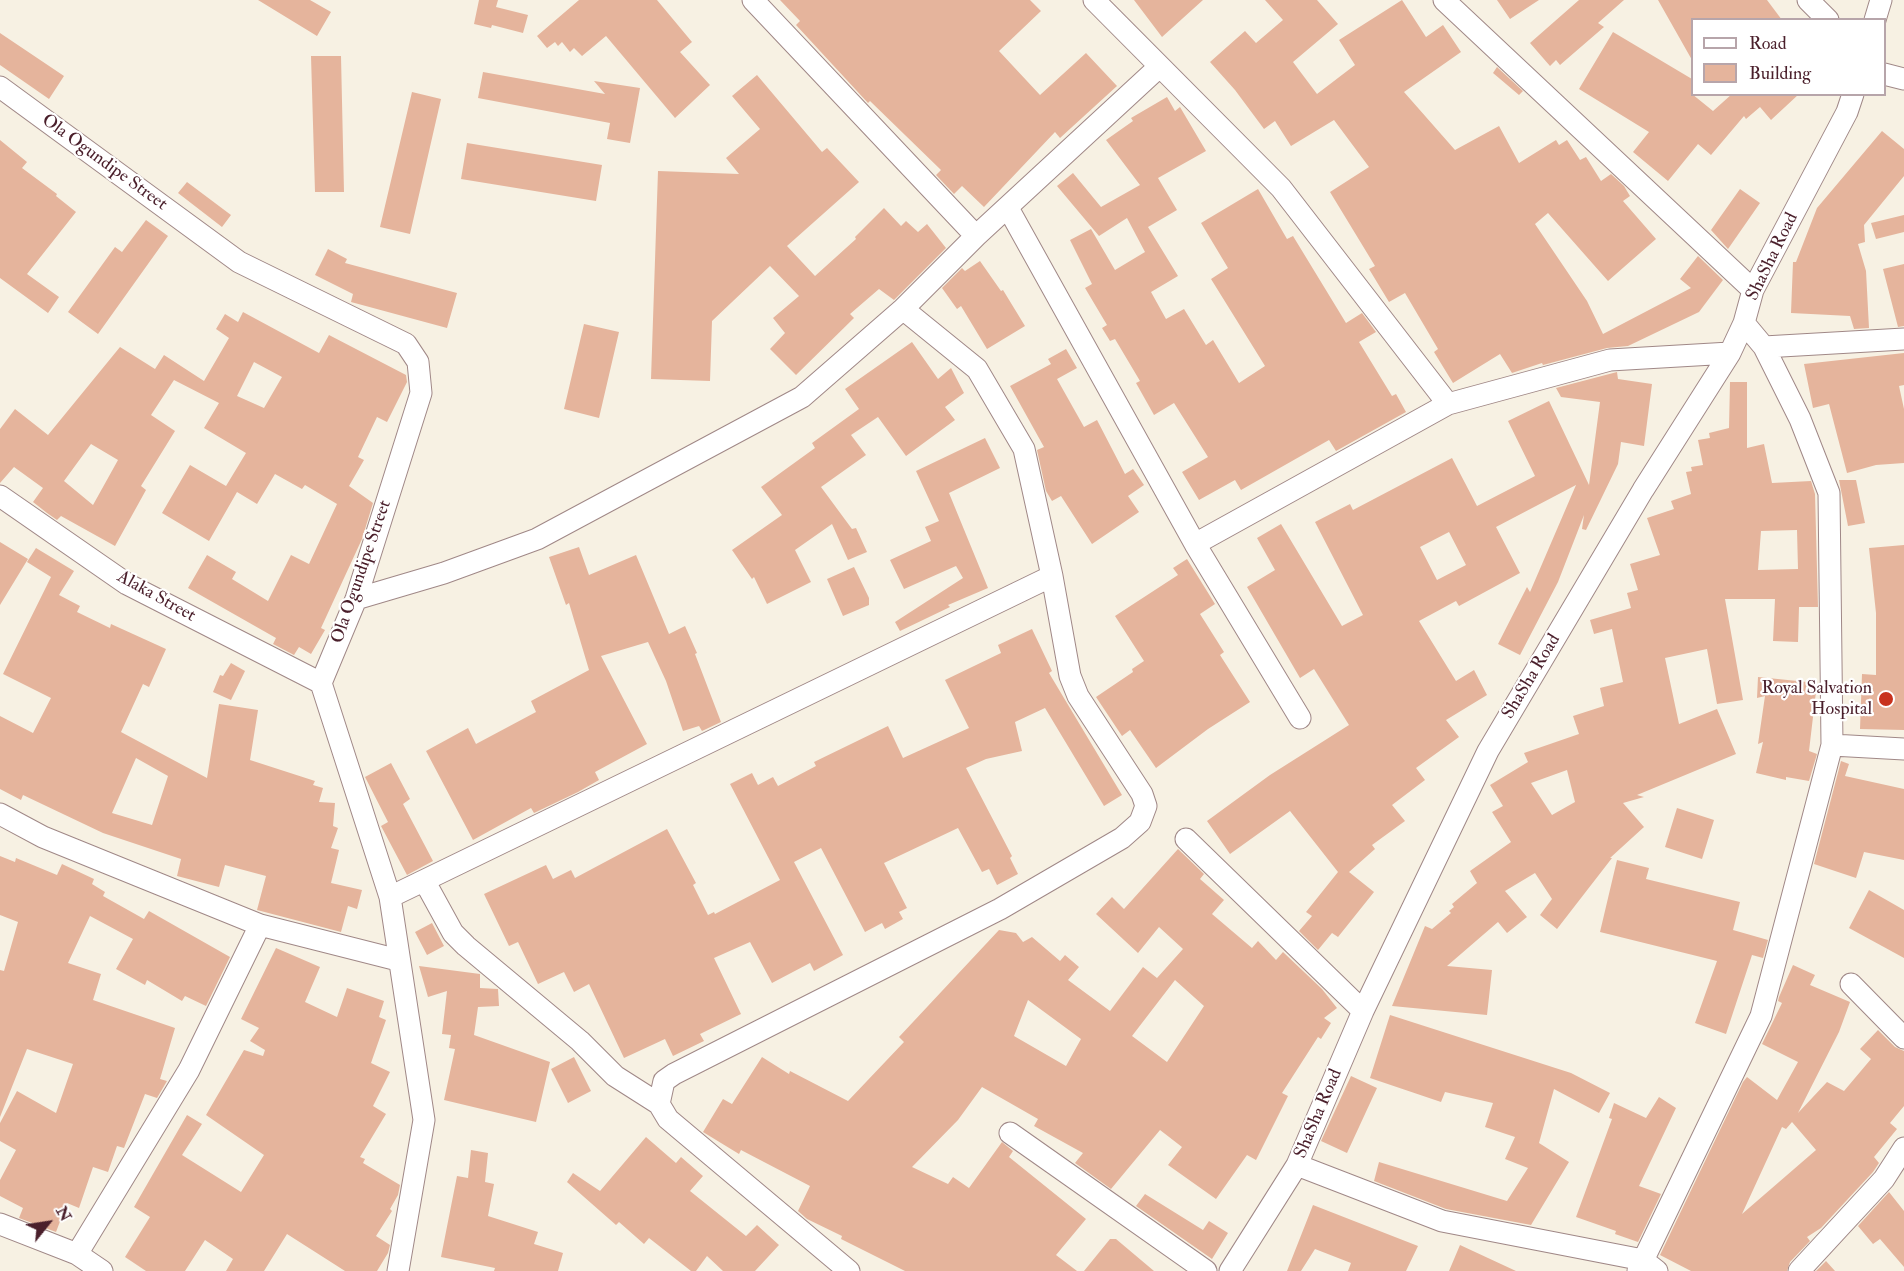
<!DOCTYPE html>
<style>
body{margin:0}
#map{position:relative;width:1904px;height:1271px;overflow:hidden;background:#f7f1e3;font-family:"IM FELL Double Pica",serif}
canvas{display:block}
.legend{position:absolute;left:1691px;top:18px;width:195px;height:78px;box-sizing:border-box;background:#fff;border:2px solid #b7a5aa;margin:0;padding:8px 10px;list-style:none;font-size:18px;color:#4a1f2b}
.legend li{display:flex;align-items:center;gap:12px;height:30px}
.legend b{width:30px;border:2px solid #b7a5aa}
.north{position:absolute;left:18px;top:1193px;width:60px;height:60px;-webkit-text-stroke:4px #fff;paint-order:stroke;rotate:60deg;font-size:16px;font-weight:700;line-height:24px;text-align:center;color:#4a1f2b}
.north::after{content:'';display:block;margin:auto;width:21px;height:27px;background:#4a1f2b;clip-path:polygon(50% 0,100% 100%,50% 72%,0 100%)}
</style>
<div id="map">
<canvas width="1904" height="1271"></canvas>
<ul class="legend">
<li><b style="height:8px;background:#fff"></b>Road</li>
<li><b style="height:16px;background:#e5b49c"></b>Building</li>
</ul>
<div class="north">N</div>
</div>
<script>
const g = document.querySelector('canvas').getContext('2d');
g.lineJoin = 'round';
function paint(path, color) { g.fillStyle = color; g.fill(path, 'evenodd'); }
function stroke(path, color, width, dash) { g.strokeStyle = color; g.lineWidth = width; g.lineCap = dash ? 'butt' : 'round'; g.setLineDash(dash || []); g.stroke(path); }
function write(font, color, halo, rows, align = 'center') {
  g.font = font + ' "IM FELL Double Pica",serif'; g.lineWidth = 4.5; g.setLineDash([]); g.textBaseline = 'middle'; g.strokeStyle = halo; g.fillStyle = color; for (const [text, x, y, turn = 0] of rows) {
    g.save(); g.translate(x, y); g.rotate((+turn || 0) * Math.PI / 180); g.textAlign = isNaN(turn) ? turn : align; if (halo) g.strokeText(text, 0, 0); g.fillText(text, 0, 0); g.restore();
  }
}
const building = new Path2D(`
 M258,0H310L331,12L317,36Z
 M479,0H498L496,7L528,15L523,33L492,25L491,28L474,24Z
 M579,0H657L692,42L680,52L710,85L675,118L606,36L582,56L574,48L570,52L562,42L558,46L555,42L547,48L537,36Z
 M780,0H1030L1041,11L999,51L1040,95L1086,53L1117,86L1060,138L1055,132L984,207L962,186L954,194L936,175L941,170L870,101L868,103L796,25L800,21Z
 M1134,0H1203L1162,37Z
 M1265,0H1317L1338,24L1293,62L1317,94L1355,65L1339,40L1402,0L1426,37L1443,25L1461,52L1404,92L1455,150L1499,126L1519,163L1556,140L1559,145L1567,140L1580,160L1586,157L1601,181L1611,174L1624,186L1630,196L1623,201L1656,239L1608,281L1548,213L1535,224L1587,301L1603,334L1691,288L1680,279L1698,256L1723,280L1699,312L1628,346L1607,348L1543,365L1542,363L1512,373L1500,354L1453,383L1434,352L1438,349L1405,293L1389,302L1369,269L1375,266L1330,192L1369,167L1334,120L1291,146L1275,121L1264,129L1235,90L1210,62L1245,31L1256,43L1283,20Z
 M1497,0H1539L1510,19Z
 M1579,0H1624L1598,23L1604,27L1560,65L1556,60L1550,66L1530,43Z
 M1658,0H1767L1782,20H1692V60Z
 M1613,32L1692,79V94L1713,111L1732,94H1799L1771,120L1760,107L1746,119L1744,116L1711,155L1698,144L1668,181L1633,152L1649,132L1579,89Z
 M0,33L64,76L49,99L0,65Z
 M311,56H341L344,192H315Z
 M1497,67L1523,91L1519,95L1493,73Z
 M483,72L605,94L594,81L640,88L630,143L607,139L610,123L478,98Z
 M757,75L822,152L827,148L859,182L787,246L815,276L856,239L855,237L884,208L901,226L906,221L918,232L927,224L946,248L894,300L879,289L850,314L854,318L796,375L770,349L785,333L773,318L799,296L770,266L712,321L710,381L651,379L658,171L739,174L726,158L760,129L732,96Z
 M412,92L441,99L410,234L380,227Z
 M1167,97L1175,111L1180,107L1206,151L1158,178L1177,210L1148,227L1178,276L1151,292L1166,319L1184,309L1206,345L1213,340L1239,383L1265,366L1211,279L1228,268L1201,223L1258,189L1287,239L1293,236L1346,323L1362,313L1376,332L1359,342L1392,396L1396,394L1406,412L1336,451L1329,440L1241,490L1235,480L1199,500L1182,472L1208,457L1174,403L1154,415L1136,383L1140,381L1115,339L1110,341L1102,328L1107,325L1085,288L1092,284L1070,240L1091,229L1115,270L1145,252L1127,218L1099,236L1057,186L1073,173L1101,207L1140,185L1106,140L1133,121L1131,118Z
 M1882,131L1904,149V176L1864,225L1865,242L1858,244L1866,271L1869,328L1854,329L1850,316L1791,313L1793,262H1796L1817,208Z
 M0,140L27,162L22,168L57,194L56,196L76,212L27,274L59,297L48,313L0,278Z
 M467,143L602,165L596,201L461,179Z
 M187,182L231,215L222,227L178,193Z
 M1740,189L1760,203L1728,249L1711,230Z
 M1904,215V232L1876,239L1871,223Z
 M146,220L168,236L98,334L68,312L115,247L122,252Z
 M328,249L347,259L345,263L457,293L447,328L351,302L353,294L315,275Z
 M980,261L1001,291L1003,290L1025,326L987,349L961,306L957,309L942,288L962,268L965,271Z
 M1904,264V326L1898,327L1883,269Z
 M243,312L319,353L329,335L406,375L407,382L387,422L377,417L358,457L364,460L349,486L373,503L362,539L321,628L325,630L311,654L299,647L294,655L273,644L276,638L188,588L207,555L236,572L232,579L268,601L291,555L309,564L337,504L305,485L302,489L275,474L257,504L237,492L209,541L162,513L190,465L226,486L246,453L204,428L219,403L174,380L151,415L175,431L141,486L146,490L115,546L61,516L57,520L47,513L33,502L43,488L14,467L0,483V429L15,409L48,435L120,347L155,369L164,355L204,381L229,338L216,329L225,314L238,322ZM254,362L282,377L264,408L237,396ZM91,444L118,460L93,505L64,481Z
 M584,324L619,332L599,418L564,409Z
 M912,342L938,379L951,368L964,393L945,407L955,420L906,456L878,417L851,435L866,455L821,487L852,529L856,528L867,552L848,560L832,524L795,550L811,582L767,604L754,577L752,579L732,550L782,515L761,487L815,448L812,443L859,409L845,389Z
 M1066,349L1077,368L1057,379L1084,427L1097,420L1125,474L1133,469L1144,485L1128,496L1139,512L1092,544L1061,496L1052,501L1046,491L1037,450L1044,447L1010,386L1051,364L1048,359Z
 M1904,353V385L1899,386L1904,409V463L1876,465L1847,473L1829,404L1813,408L1804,364Z
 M1617,372L1618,379L1652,384L1644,446L1621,442L1618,464L1586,530L1582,529L1584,515L1558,582L1520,655L1498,644L1527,587L1530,592L1576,485L1496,527L1520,573L1459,606L1456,601L1419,621L1456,681L1474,670L1487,695L1446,720L1459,737L1416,768L1425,780L1392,805L1405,821L1372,845L1375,849L1349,872L1374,892L1338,937L1332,933L1318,950L1299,931L1312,916L1306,912L1338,872L1290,811L1230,854L1207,821L1270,775L1349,725L1314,669L1300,678L1247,587L1275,570L1257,538L1281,524L1342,626L1363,615L1315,522L1350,504L1353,510L1452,458L1477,506L1535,476L1508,421L1549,401L1589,485L1600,402L1561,397L1556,388ZM1449,532L1466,565L1437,580L1420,547Z
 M1730,382H1747V448L1764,444L1772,483L1811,481L1815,494L1818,607H1799L1798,642L1773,641L1775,599H1725L1743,700L1717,704L1707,649L1665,658L1679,724L1717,709L1736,754L1637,795L1644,797L1623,803L1644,827L1610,858H1612L1557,929L1540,915L1552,899L1535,873L1505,891L1527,917L1507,933L1498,922L1447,966L1492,970L1487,1015L1392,1006L1425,926L1432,929L1451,913L1449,911L1454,907L1452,904L1477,883L1470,871L1511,842L1492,812L1503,806L1490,785L1528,762L1524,753L1579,734L1573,716L1604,706L1600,688L1623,682L1612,629L1594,634L1590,620L1631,608L1627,593L1638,590L1630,564L1660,555L1647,518L1674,509L1671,501L1691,494L1686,472L1692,471L1691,467L1703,465L1698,440L1710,438L1709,433L1729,428ZM1797,530L1798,569L1758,570L1761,531ZM1567,770L1575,802L1552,815L1531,783Z
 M985,438L1000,468L949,493L988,588L948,605L950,607L900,631L895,622L963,578L956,566L904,589L890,560L931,541L925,527L939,521L916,471Z
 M1839,480H1856L1865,523L1848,526Z
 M0,542L28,559L0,605Z
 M1904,545V730L1860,729L1862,674L1876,675V613L1869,548Z
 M579,547L589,575L636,555L669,634L685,626L697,653L695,654L721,722L702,731L699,726L683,731L666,681L648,642L601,656L647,744L595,772L599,780L578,792L534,813L531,808L473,840L426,751L468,728L476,744L536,712L531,701L589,670L569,603L566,605L549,557Z
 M36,548L74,571L59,595L80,606L77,612L110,628L111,624L166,649L149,687L143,684L121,732L207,778L219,704L258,710L250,760L315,781L313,785L323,788L319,802L335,803L333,826L338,828L331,848L339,850L331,883L362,890L357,909L348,906L341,932L257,910L266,876L225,865L219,887L177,876L181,859L103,833L23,795L21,800L0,789V716L33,733L51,698L3,674L51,577L27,562ZM136,758L168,776L152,825L112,813Z
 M1187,559L1215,604L1200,614L1224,652L1220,655L1250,702L1208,729L1156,768L1130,730L1122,736L1096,697L1133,672L1132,669L1144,661L1115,616L1178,575L1173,568Z
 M854,567L869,598V605L843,616L827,579Z
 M1032,629L1052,671L1049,673L1122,795L1104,806L1045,708L1015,722L1022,751L986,759L966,768L1012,856L1010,858L1018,874L997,885L989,869L982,872L958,828L884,863L907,908L899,912L903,919L885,929L882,923L865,932L821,848L794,862L843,955L814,971L810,963L772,983L750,942L714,958L741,1014L700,1034L704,1041L673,1056L665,1039L624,1058L589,984L574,992L564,972L538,984L518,942L509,946L484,894L546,865L553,879L571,870L575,878L667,829L696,883L693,885L708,915L714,912L715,914L780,880L730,784L752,773L758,785L773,777L778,786L816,766L814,762L888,726L903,758L969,728L945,680L1001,653L998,645Z
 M231,663L245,671L231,700L213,692L220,675L223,676Z
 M1758,677L1817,683L1809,751L1817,754L1809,781L1786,777V780L1756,773L1763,742L1758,744L1765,696L1757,698Z
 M1841,761L1849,764L1845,776L1904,789V860L1864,852L1856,878L1814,864Z
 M391,763L410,799L403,804L433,861L407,875L381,826L388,822L365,777Z
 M1677,808L1714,820L1702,859L1665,847Z
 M1178,849L1204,874L1200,879L1224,900L1212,914L1252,948L1258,941L1276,960L1283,952L1322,989L1337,1008L1324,1018L1331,1023L1321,1039L1318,1037L1282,1093L1288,1096L1256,1160L1247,1155L1216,1199L1168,1165L1182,1147L1160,1130L1111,1189L1075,1163L1083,1153L1034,1126L1038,1119L982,1087L958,1120L912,1167L948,1184L953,1177L969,1188L1002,1142L1013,1151L1009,1157L1086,1219L1056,1255L1077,1271H905L841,1239L842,1236L807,1219L798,1211L810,1186L741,1150L739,1154L703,1132L723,1099L732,1104L762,1057L789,1074L790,1071L848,1101L904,1042L899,1037L999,930L1016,933L1023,942L1032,937L1060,961L1065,955L1079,967L1068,980L1110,1011L1143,967L1157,978L1183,949L1159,927L1138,953L1096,914L1112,897L1124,909ZM1175,980L1204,1006L1167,1062L1132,1036ZM1028,1000L1081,1039L1066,1066L1014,1036Z
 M0,856L15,862L16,858L57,875L62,864L94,879L92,884L105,892L103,896L144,919L149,911L230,957L206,1006L185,996L182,1001L147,980L145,985L116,969L133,939L90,916L68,963L101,974L93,1000L175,1028L160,1079L167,1081L157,1098L145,1094L124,1148L117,1146L108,1172L93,1167L79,1208L67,1203L56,1232L19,1218L23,1208L0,1196V1180L16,1150L0,1141V1123L17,1091L56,1113L73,1064L27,1049L0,1117V970L4,971L18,922L0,915Z
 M1617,860L1649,868L1646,879L1740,902L1733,930L1768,940L1763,958L1752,955L1726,1034L1695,1023L1717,961L1600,932Z
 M1869,890L1904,910V958L1849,928Z
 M432,923L444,946L427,955L415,932Z
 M276,948L320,967L305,1002L337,1017L347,988L384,1001L379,1017L386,1020L371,1063L390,1072L373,1106L386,1114L360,1157L365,1159L363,1163L400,1185L398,1195L390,1209L392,1211L376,1236L390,1245L388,1253L377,1271H345L287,1234L264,1271H226L233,1259L205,1240L185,1271H146L125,1257L150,1217L134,1207L187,1115L202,1124L182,1155L241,1192L264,1155L206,1115L244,1050L263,1056L265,1050L250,1041L259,1028L241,1019Z
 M1793,965L1815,975L1810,985L1850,1002L1839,1032L1798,1113L1827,1082L1844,1091L1871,1059L1860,1049L1878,1030L1895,1047L1904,1051V1106L1890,1123L1897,1129L1874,1157L1879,1163L1873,1172L1821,1228L1807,1237L1810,1241L1790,1262L1787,1271H1691L1660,1255L1743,1082L1747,1077L1777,1100L1798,1062L1762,1044L1782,1003L1778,1001L1779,997ZM1792,1122L1816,1150L1742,1214L1782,1127L1786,1129Z
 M419,966L480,974V988L498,989L499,1006L478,1007L474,1035L550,1062L536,1122L444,1100L455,1049L449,1048L451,1035L442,1034L447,991L428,997Z
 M1390,1015L1571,1073L1610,1093L1599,1113L1554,1089L1539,1143L1569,1162L1531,1225L1446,1209L1374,1181L1379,1162L1507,1201L1528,1168L1505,1159L1515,1137L1485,1127L1493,1103L1445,1092L1441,1102L1370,1078Z
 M574,1057L591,1091L568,1103L551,1069Z
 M1351,1076L1377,1088L1347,1153L1321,1141Z
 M1659,1097L1676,1108L1639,1186L1661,1194L1638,1242L1615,1234L1616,1231L1576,1217L1612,1119L1609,1118L1614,1103L1646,1118Z
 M646,1137L676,1163L681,1157L703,1176L690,1191L746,1236L757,1225L779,1245L755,1271H723L707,1256L696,1271H691L649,1238L644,1244L619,1222L616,1225L567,1182L573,1173L600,1191Z
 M471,1150L488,1153L485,1182L494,1184L488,1216L538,1232L534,1244L563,1253L558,1271H494L495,1268L441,1257L457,1176L468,1178Z
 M1889,1192L1904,1211V1267L1880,1239L1873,1244L1858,1226Z
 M1145,1194L1203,1230L1209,1221L1228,1233L1212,1259L1136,1206Z
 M1313,1205L1418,1246L1406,1271H1348L1351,1263L1315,1249L1301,1271H1287Z
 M1110,1239H1116L1154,1271H1084Z
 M1460,1245L1516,1271H1449Z
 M1826,1261L1835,1271H1816Z`);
const minor = new Path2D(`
 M753,0L976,236
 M1094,0L1281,188L1448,404
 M1444,0L1753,290
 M1808,0L1828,20
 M1875,20L1881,0
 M1884,74L1904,79
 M0,87L239,262L406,344L418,362L421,393L356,599L321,683L390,897L424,1120L398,1271
 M1008,208L1195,544L1300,718
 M1764,347L1904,339
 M0,496L127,584L321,683
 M1195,544L1448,404L1610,360L1730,353
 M356,599L444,573L537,539L802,397L903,309L976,236L1159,67
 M1832,745L1904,749
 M0,814L43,837L260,925L398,960
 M1186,839L1363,1011
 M425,882L453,933L466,946L580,1041L615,1076L659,1104
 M390,897L1052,576
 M1851,984L1904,1038
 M1010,1133L1206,1271
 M1297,1165L1442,1221L1643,1260L1657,1271
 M0,1224L77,1254L102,1271
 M77,1254L189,1070L260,925
 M849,1271L668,1119L659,1104L664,1081L674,1074L1000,909L1122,838L1140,822L1146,806L1142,794L1078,696L1070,676L1052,576L1024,449L977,369L903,309
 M1230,1271L1297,1165L1363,1011L1488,751L1643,490L1730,353L1744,323L1753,290L1847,112L1853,94
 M1638,1271L1761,1016L1832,745L1829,493L1800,419L1764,347L1744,323
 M1799,1271L1884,1179L1904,1148`);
const markers = [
 [1886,699,8,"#c8321e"]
];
const streetNames = [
 ["Ola Ogundipe Street",104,163,36],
 ["ShaSha Road",1773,257,-64],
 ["Ola Ogundipe Street",362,572,-71],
 ["Alaka Street",156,597,29],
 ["ShaSha Road",1532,677,-59],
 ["ShaSha Road",1319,1114,-67]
];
const poiNames = [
 ["Royal Salvation",1872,689],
 ["Hospital",1872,710]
];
paint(building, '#e5b49c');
stroke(minor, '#a08887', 23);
stroke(minor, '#fff', 21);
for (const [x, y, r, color] of markers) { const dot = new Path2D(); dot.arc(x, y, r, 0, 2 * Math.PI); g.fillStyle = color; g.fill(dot); stroke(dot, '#fff', 2); }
write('18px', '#4a1f2b', '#fff', streetNames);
write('18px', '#4a1f2b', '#fff', poiNames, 'right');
</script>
